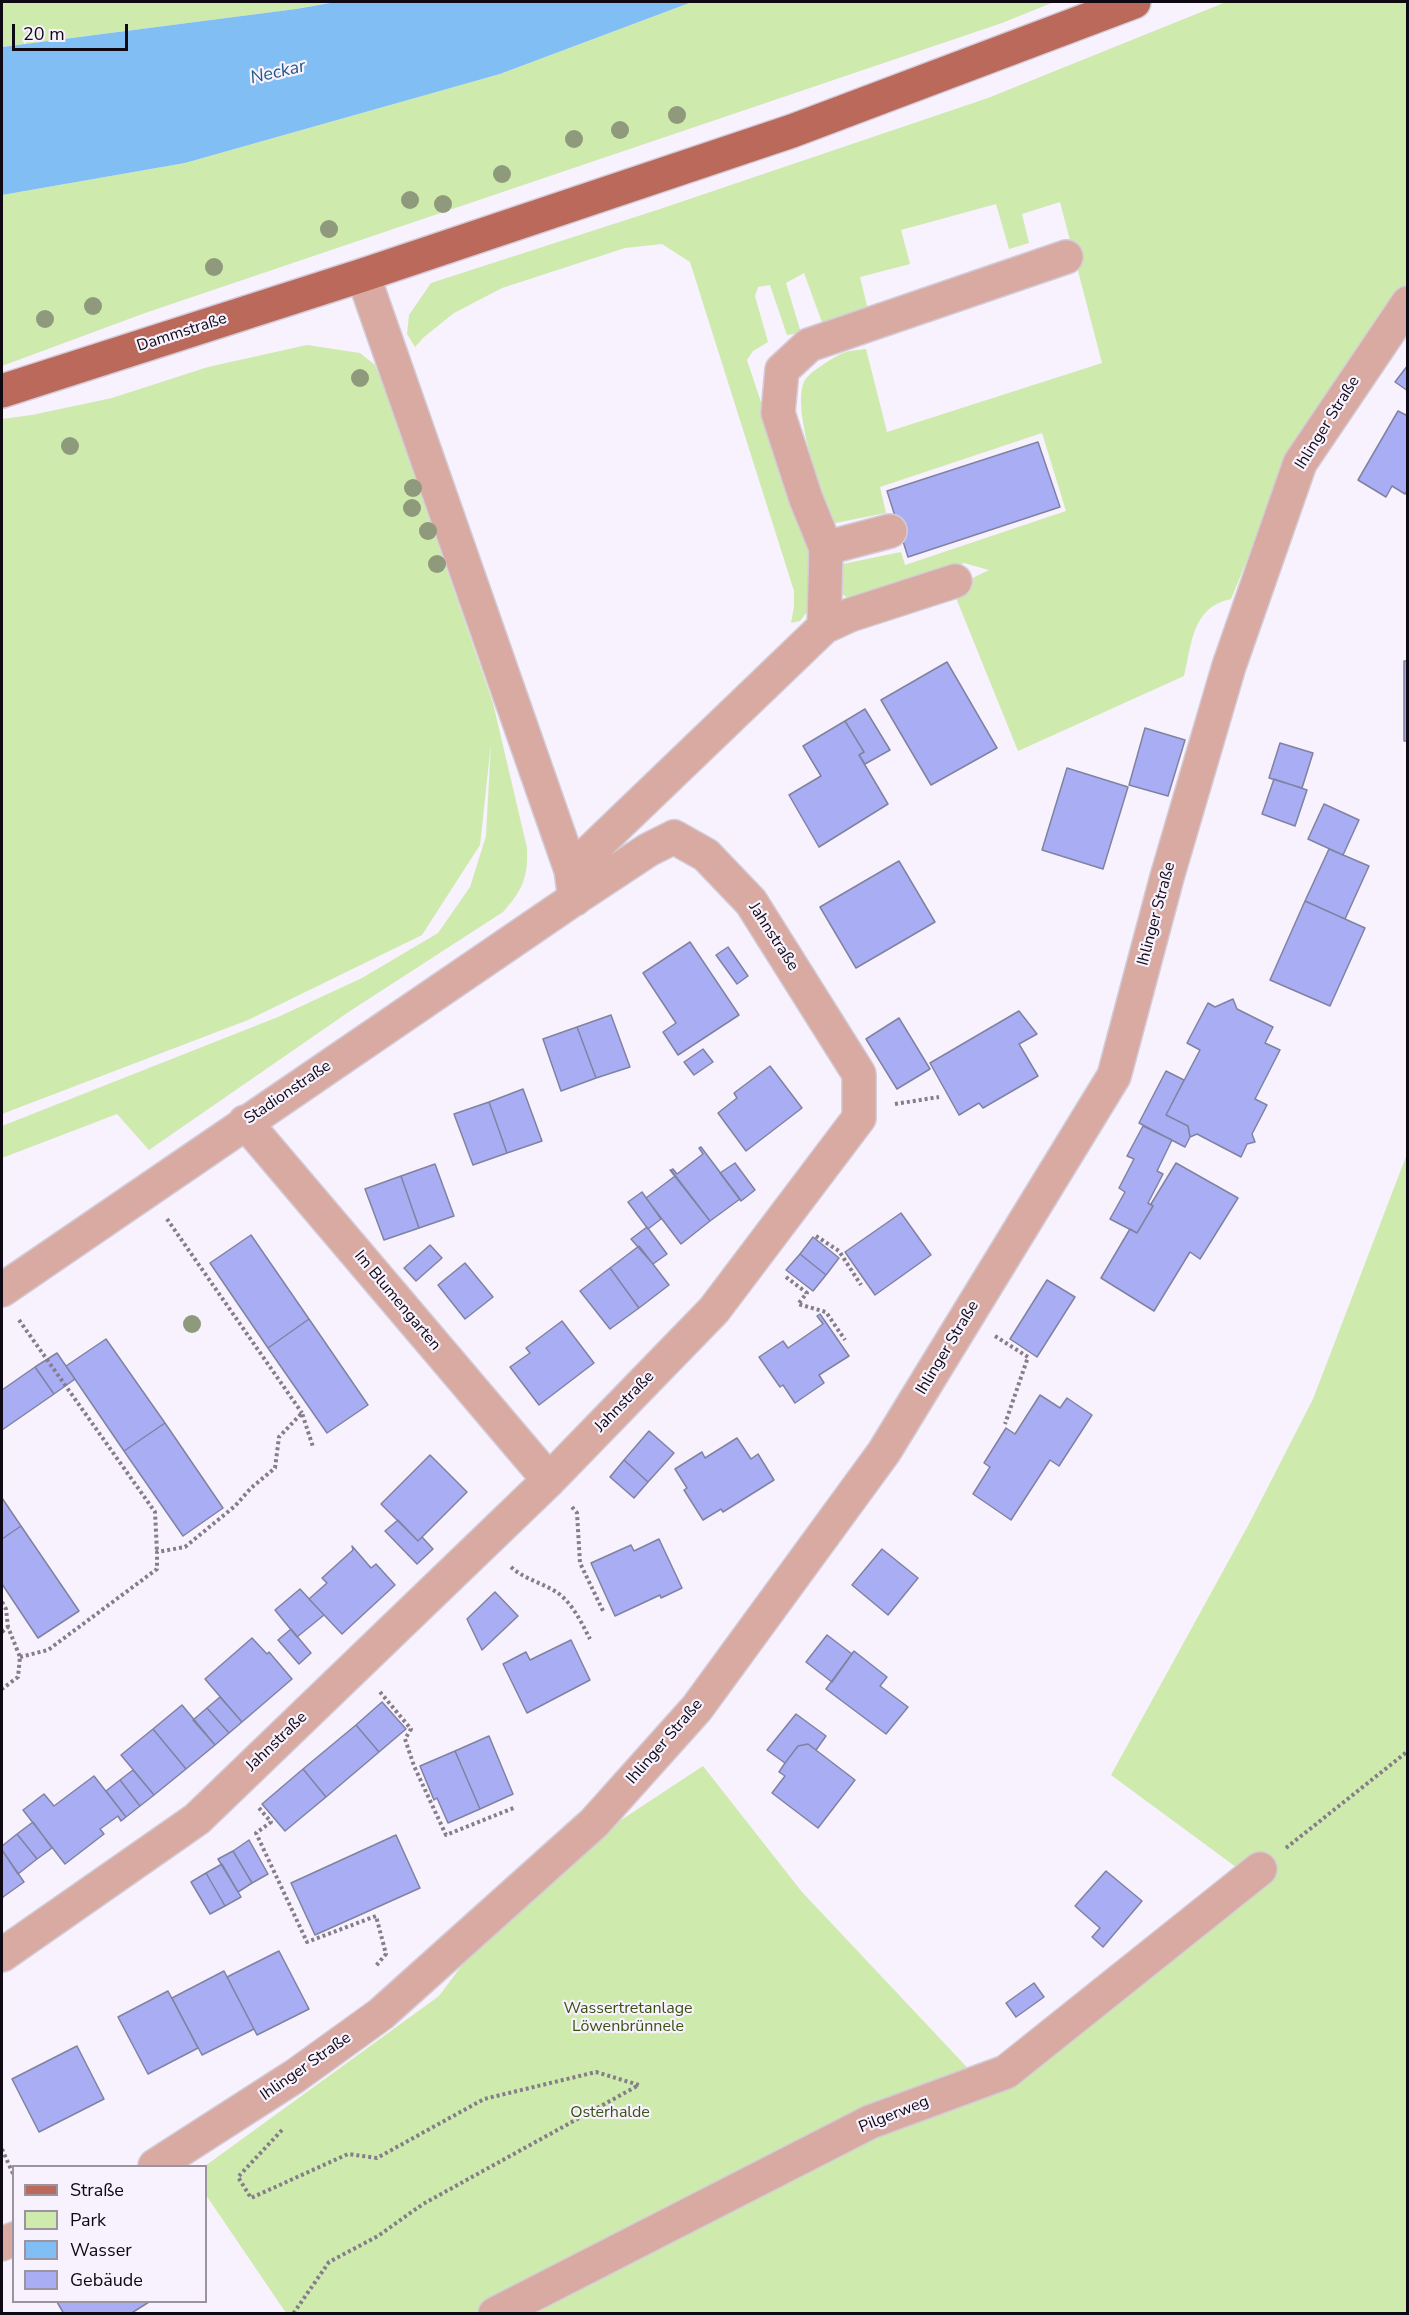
<!DOCTYPE html>
<meta charset="utf-8">
<style>
body{margin:0}
#map{position:relative;width:1409px;height:2315px;overflow:hidden;background:#f8f1fe;font-family:"Nunito Sans",sans-serif}
canvas{display:block}
.frame{position:absolute;inset:0;border:3px solid #0f0913;pointer-events:none}
.legend{position:absolute;left:12px;top:2165px;width:195px;height:138px;box-sizing:border-box;background:#f8f1fe;border:2px solid #9b94a0;margin:0;padding:8px 10px;list-style:none;font-size:18px;color:#0f0913}
.legend li{display:flex;align-items:center;gap:12px;height:30px}
.legend b{width:30px;border:2px solid #9b94a0}
.scale{position:absolute;left:12px;top:24px;width:116px;height:27px;box-sizing:border-box;border:3px solid #0f0913;border-top:0;padding-left:8px;font-size:18px;line-height:21px;white-space:nowrap;color:#0f0913;-webkit-text-stroke:4px #f8f1fe;paint-order:stroke}
</style>
<div id="map">
<canvas width="1409" height="2315"></canvas>
<div class="frame"></div>
<ul class="legend">
<li><b style="height:8px;background:#ba695a"></b>Straße</li>
<li><b style="height:16px;background:#ceeaad"></b>Park</li>
<li><b style="height:16px;background:#80bef4"></b>Wasser</li>
<li><b style="height:16px;background:#a9aef4"></b>Gebäude</li>
</ul>
<div class="scale">20 m</div>
</div>
<script>
const g = document.querySelector('canvas').getContext('2d');
g.lineJoin = 'round';
function paint(path, color) { g.fillStyle = color; g.fill(path, 'evenodd'); }
function stroke(path, color, width, dash) { g.strokeStyle = color; g.lineWidth = width; g.lineCap = dash ? 'butt' : 'round'; g.setLineDash(dash || []); g.stroke(path); }
function write(font, color, halo, rows, align = 'center') {
  g.font = font + ' "Nunito Sans",sans-serif'; g.lineWidth = 4.5; g.setLineDash([]); g.textBaseline = 'middle'; g.strokeStyle = halo; g.fillStyle = color; for (const [text, x, y, turn = 0] of rows) {
    g.save(); g.translate(x, y); g.rotate((+turn || 0) * Math.PI / 180); g.textAlign = isNaN(turn) ? turn : align; if (halo) g.strokeText(text, 0, 0); g.fillText(text, 0, 0); g.restore();
  }
}
const green = new Path2D(`
 M2,2H336L296,9L2,47Z
 M692,2H1054L1002,23L145,313L2,366V195L185,163L500,74Z
 M1226,2H1407V283L1294,447L1231,599C1192,607 1192,643 1184,676L1018,751L952,588L989,570L964,563L894,591L854,601L836,591L838,565L901,552L905,565L1066,511L1042,433L880,487L886,513L830,524C822,496 790,404 805,380C810,372 835,356 843,353C850,350 859,350 866,349L887,432L1102,363L1060,202L1022,214L1029,243L1009,249L996,204L901,230L910,264L860,277L869,314L823,325L804,273L786,283L801,333L787,335L770,285L758,287L755,296L768,342L753,351L747,360L815,566L807,612L800,621L791,623L794,607V591L690,262L662,244L625,248L502,288L454,313L424,337L415,347L407,334L409,315L431,283L660,209L988,98Z
 M307,345L360,353L375,365L382,382L493,703L527,848C528,877 523,890 503,912L350,1011L149,1150L117,1114L2,1158V1126L278,1017L362,978L438,933L470,887L486,836L491,743L480,845L422,935L248,1020L2,1114V419L32,415L112,398L208,367Z
 M1407,1154V2313H286L206,2195L205,2166L439,1996L521,1886L703,1766L802,1892L978,2079L1255,1881L1111,1775L1250,1522L1313,1399Z`);
const water = new Path2D(`
 M336,2H692L500,74L185,163L2,195V47L296,9Z`);
const building = new Path2D(`
 M1408,365V391L1395,382Z
 M1398,411L1408,416V490L1405,494L1392,486L1386,497L1358,480Z
 M1038,442L1060,507L908,557L887,491Z
 M1404,661H1408V741H1404Z
 M947,662L997,748L931,785L881,700Z
 M865,709L890,750L865,764L859,755L864,752L845,721Z
 M845,721L864,752L859,755L888,804L819,847L789,795L821,776L803,746Z
 M1145,728L1185,740L1168,796L1129,785Z
 M1280,743L1313,753L1302,788L1269,778Z
 M1067,768L1128,787L1103,869L1042,850Z
 M1274,779L1307,790L1295,826L1262,814Z
 M1324,804L1359,820L1343,855L1308,839Z
 M1329,849L1369,866L1345,919L1305,901Z
 M899,861L935,922L856,968L820,907Z
 M1305,901L1365,928L1330,1006L1270,980Z
 M690,942L739,1015L678,1055L663,1032L676,1023L643,973Z
 M728,947L748,976L737,984L716,955Z
 M1233,999L1237,1009L1273,1027L1265,1043L1280,1050L1255,1099L1267,1105L1252,1134L1255,1142L1247,1144L1241,1157L1197,1134L1190,1137L1188,1126L1166,1115L1200,1050L1187,1043L1208,1003L1215,1007Z
 M1019,1011L1037,1034L1019,1044L1038,1076L983,1108L979,1103L959,1115L930,1063Z
 M611,1015L630,1067L596,1078L577,1027Z
 M899,1018L930,1069L897,1089L866,1039Z
 M577,1027L596,1078L561,1091L543,1039Z
 M703,1049L713,1062L694,1075L684,1062Z
 M770,1066L802,1108L746,1151L718,1113L737,1098L734,1093Z
 M1166,1071L1184,1080L1166,1115L1188,1126L1190,1137L1185,1147L1139,1123Z
 M523,1089L542,1141L507,1153L489,1102Z
 M489,1102L507,1153L473,1165L454,1114Z
 M1143,1126L1172,1140L1157,1171L1163,1174L1148,1203L1153,1206L1137,1233L1110,1219L1125,1192L1119,1188L1134,1159L1127,1156Z
 M701,1147L740,1199L710,1221L671,1170L673,1169L677,1174L703,1154L699,1148Z
 M735,1163L755,1190L741,1201L720,1173Z
 M1176,1163L1238,1198L1200,1259L1190,1252L1154,1311L1101,1278L1130,1229L1137,1233L1153,1206L1151,1204Z
 M435,1164L454,1216L419,1228L401,1176Z
 M670,1170L710,1221L681,1244L646,1198L675,1176Z
 M401,1176L419,1228L384,1240L365,1189Z
 M642,1192L661,1219L648,1229L628,1202Z
 M901,1213L931,1255L875,1295L845,1252Z
 M647,1227L667,1254L653,1264L631,1239Z
 M251,1235L309,1319L268,1348L210,1263Z
 M813,1237L839,1258L826,1275L800,1254Z
 M430,1245L442,1258L416,1281L404,1268Z
 M639,1246L669,1285L639,1308L610,1268Z
 M800,1254L826,1275L813,1291L786,1270Z
 M465,1263L493,1297L465,1319L438,1285Z
 M610,1268L639,1308L610,1329L580,1291Z
 M1047,1280L1075,1297L1037,1357L1010,1339Z
 M820,1314L849,1356L819,1375L824,1383L795,1403L783,1385L780,1387L759,1357L783,1341L788,1348L823,1324L817,1316Z
 M309,1319L368,1405L327,1433L268,1348Z
 M562,1321L594,1363L539,1405L510,1367L530,1353L526,1348Z
 M106,1339L165,1423L124,1451L66,1366Z
 M57,1353L75,1379L54,1394L35,1367Z
 M35,1367L54,1394L2,1430V1390Z
 M1040,1395L1060,1408L1067,1398L1092,1415L1059,1466L1050,1460L1011,1520L973,1494L990,1467L984,1463L1006,1428L1015,1434Z
 M165,1423L223,1508L183,1536L124,1451Z
 M649,1431L674,1453L648,1482L624,1460Z
 M737,1438L751,1459L758,1454L774,1480L723,1512L721,1509L703,1520L684,1490L687,1488L675,1469L702,1452L705,1458Z
 M430,1455L467,1492L418,1541L381,1504Z
 M624,1460L648,1482L634,1498L610,1477Z
 M2,1498L21,1526L2,1539Z
 M398,1520L418,1541L422,1537L433,1549L417,1564L385,1531Z
 M21,1526L79,1611L38,1638L2,1584V1539Z
 M659,1539L682,1588L661,1598L660,1595L615,1616L591,1563L631,1545L634,1551Z
 M352,1546L371,1568L376,1564L395,1585L342,1634L309,1599L327,1583L322,1578L353,1550Z
 M882,1549L918,1578L888,1615L852,1585Z
 M300,1589L324,1615L297,1637L275,1610Z
 M495,1592L518,1616L482,1650L467,1619Z
 M291,1629L311,1653L299,1664L278,1640Z
 M827,1635L852,1654L832,1682L806,1662Z
 M252,1638L267,1654L269,1652L292,1679L242,1722L205,1679Z
 M571,1640L590,1680L527,1713L503,1664L526,1652L530,1660Z
 M854,1651L887,1677L880,1686L908,1707L886,1734L826,1689Z
 M220,1697L242,1722L229,1733L207,1708Z
 M382,1702L406,1729L379,1752L356,1725Z
 M182,1705L215,1745L186,1769L153,1729Z
 M207,1708L229,1733L215,1745L193,1720Z
 M796,1714L826,1736L816,1750L808,1744L798,1746L785,1763L767,1750Z
 M356,1725L379,1752L326,1797L303,1769Z
 M153,1729L186,1769L154,1795L121,1755Z
 M489,1736L513,1794L480,1809L455,1751Z
 M808,1744L855,1780L818,1828L772,1793L785,1776L779,1772L785,1763L798,1746Z
 M455,1751L480,1809L448,1823L437,1798L434,1800L420,1766Z
 M303,1769L326,1797L285,1831L262,1804Z
 M133,1770L154,1795L140,1806L120,1780Z
 M94,1776L126,1817L121,1821L118,1816L100,1829L104,1834L65,1864L23,1810L44,1794L54,1806Z
 M120,1780L140,1806L126,1817L106,1791Z
 M33,1822L52,1848L37,1859L17,1834Z
 M17,1834L37,1859L18,1874L2,1850V1846Z
 M396,1835L420,1888L315,1935L291,1883Z
 M249,1840L268,1874L252,1883L233,1851Z
 M2,1850L24,1882L3,1897L2,1900Z
 M233,1851L252,1883L238,1892L218,1859Z
 M222,1864L241,1897L225,1906L206,1873Z
 M1106,1871L1142,1901L1103,1947L1092,1937L1100,1928L1075,1906Z
 M206,1873L225,1906L210,1914L191,1882Z
 M279,1951L309,2009L257,2035L227,1977Z
 M224,1971L254,2029L202,2055L172,1998Z
 M1034,1983L1044,1997L1016,2017L1006,2003Z
 M168,1991L198,2048L148,2074L118,2017Z
 M77,2046L104,2099L39,2132L12,2079Z
 M57,2302H149L130,2314H64Z`);
const path = new Path2D(`
 M895,1104L939,1097
 M167,1219L302,1413
 M816,1236L839,1251L861,1285
 M786,1277L807,1293L798,1304L826,1312L845,1340
 M19,1320L155,1512L157,1552
 M995,1336L1028,1357L1005,1424
 M572,1507L577,1513L580,1563L604,1613
 M511,1567C523,1578 539,1582 553,1590C571,1600 580,1620 590,1639
 M2,1602L6,1609L8,1627
 M2,1632L8,1627L20,1657L18,1677L2,1689
 M20,1657L48,1650L157,1569V1552L185,1547L235,1506L251,1488L275,1468L279,1437L302,1413L313,1447
 M380,1692L411,1729L405,1739L414,1766L446,1835L516,1807
 M259,1808L271,1822L256,1833L307,1942L376,1916L386,1954L375,1967
 M1286,1848L1408,1751
 M282,2130L238,2177L251,2198L348,2154L377,2158L484,2099L596,2072L639,2085L423,2204L378,2236L329,2262L293,2314
 M2,2149L14,2176`);
const minor = new Path2D(`
 M363,275L571,870L575,899
 M826,548L890,531
 M824,627L826,548L806,499L778,413L782,370L809,345L1066,257
 M571,870L824,627L850,615L955,581
 M245,1122L549,1480
 M2,1290L571,901L648,850L674,837L706,855L751,902L859,1074V1118L714,1310L549,1480L197,1819L2,1955
 M155,2166L295,2076L381,2014L594,1823L697,1708L884,1452L1114,1076L1167,877L1229,666L1300,463L1408,303
 M2,2244L14,2239
 M495,2314L870,2122L1006,2072L1260,1869`);
const major = new Path2D(`
 M2,391L363,275L792,131L1134,2`);
const trees = [
 [677,115],
 [620,130],
 [574,139],
 [502,174],
 [410,200],
 [443,204],
 [329,229],
 [214,267],
 [93,306],
 [45,319],
 [360,378],
 [70,446],
 [413,488],
 [412,508],
 [428,531],
 [437,564],
 [192,1324]
];
const streetNames = [
 ["Dammstraße",182,333,-18],
 ["Ihlinger Straße",1328,423,-58],
 ["Ihlinger Straße",1157,914,-75],
 ["Jahnstraße",773,937,57],
 ["Stadionstraße",288,1093,-34],
 ["Im Blumengarten",397,1301,50],
 ["Ihlinger Straße",948,1348,-59],
 ["Jahnstraße",625,1402,-46],
 ["Jahnstraße",277,1742,-44],
 ["Ihlinger Straße",665,1742,-49],
 ["Ihlinger Straße",306,2067,-35],
 ["Pilgerweg",894,2115,-22]
];
const parkNames = [
 ["Wassertretanlage",628,2009],
 ["Löwenbrünnele",628,2027],
 ["Osterhalde",610,2113]
];
const waterNames = [
 ["Neckar",278,73,-13]
];
paint(green, '#ceeaad');
paint(water, '#80bef4');
paint(building, '#a9aef4');
stroke(building, '#7f82a1', 1.5);
stroke(minor, '#d3ccd8', 36);
stroke(major, '#d3ccd8', 36);
stroke(path, '#857e8a', 4, [3, 3]);
stroke(minor, '#d8aaa1', 33);
stroke(major, '#ba695a', 33);
g.fillStyle = '#8f997c';
for (const [x, y] of trees) { g.beginPath(); g.arc(x, y, 9, 0, 2 * Math.PI); g.fill(); }
write('16px', '#0f0913', '#f8f1fe', streetNames);
write('16px', '#395111', '#f8f1fe', parkNames);
write('italic 18px', '#215986', '#f8f1fe', waterNames);
</script>
